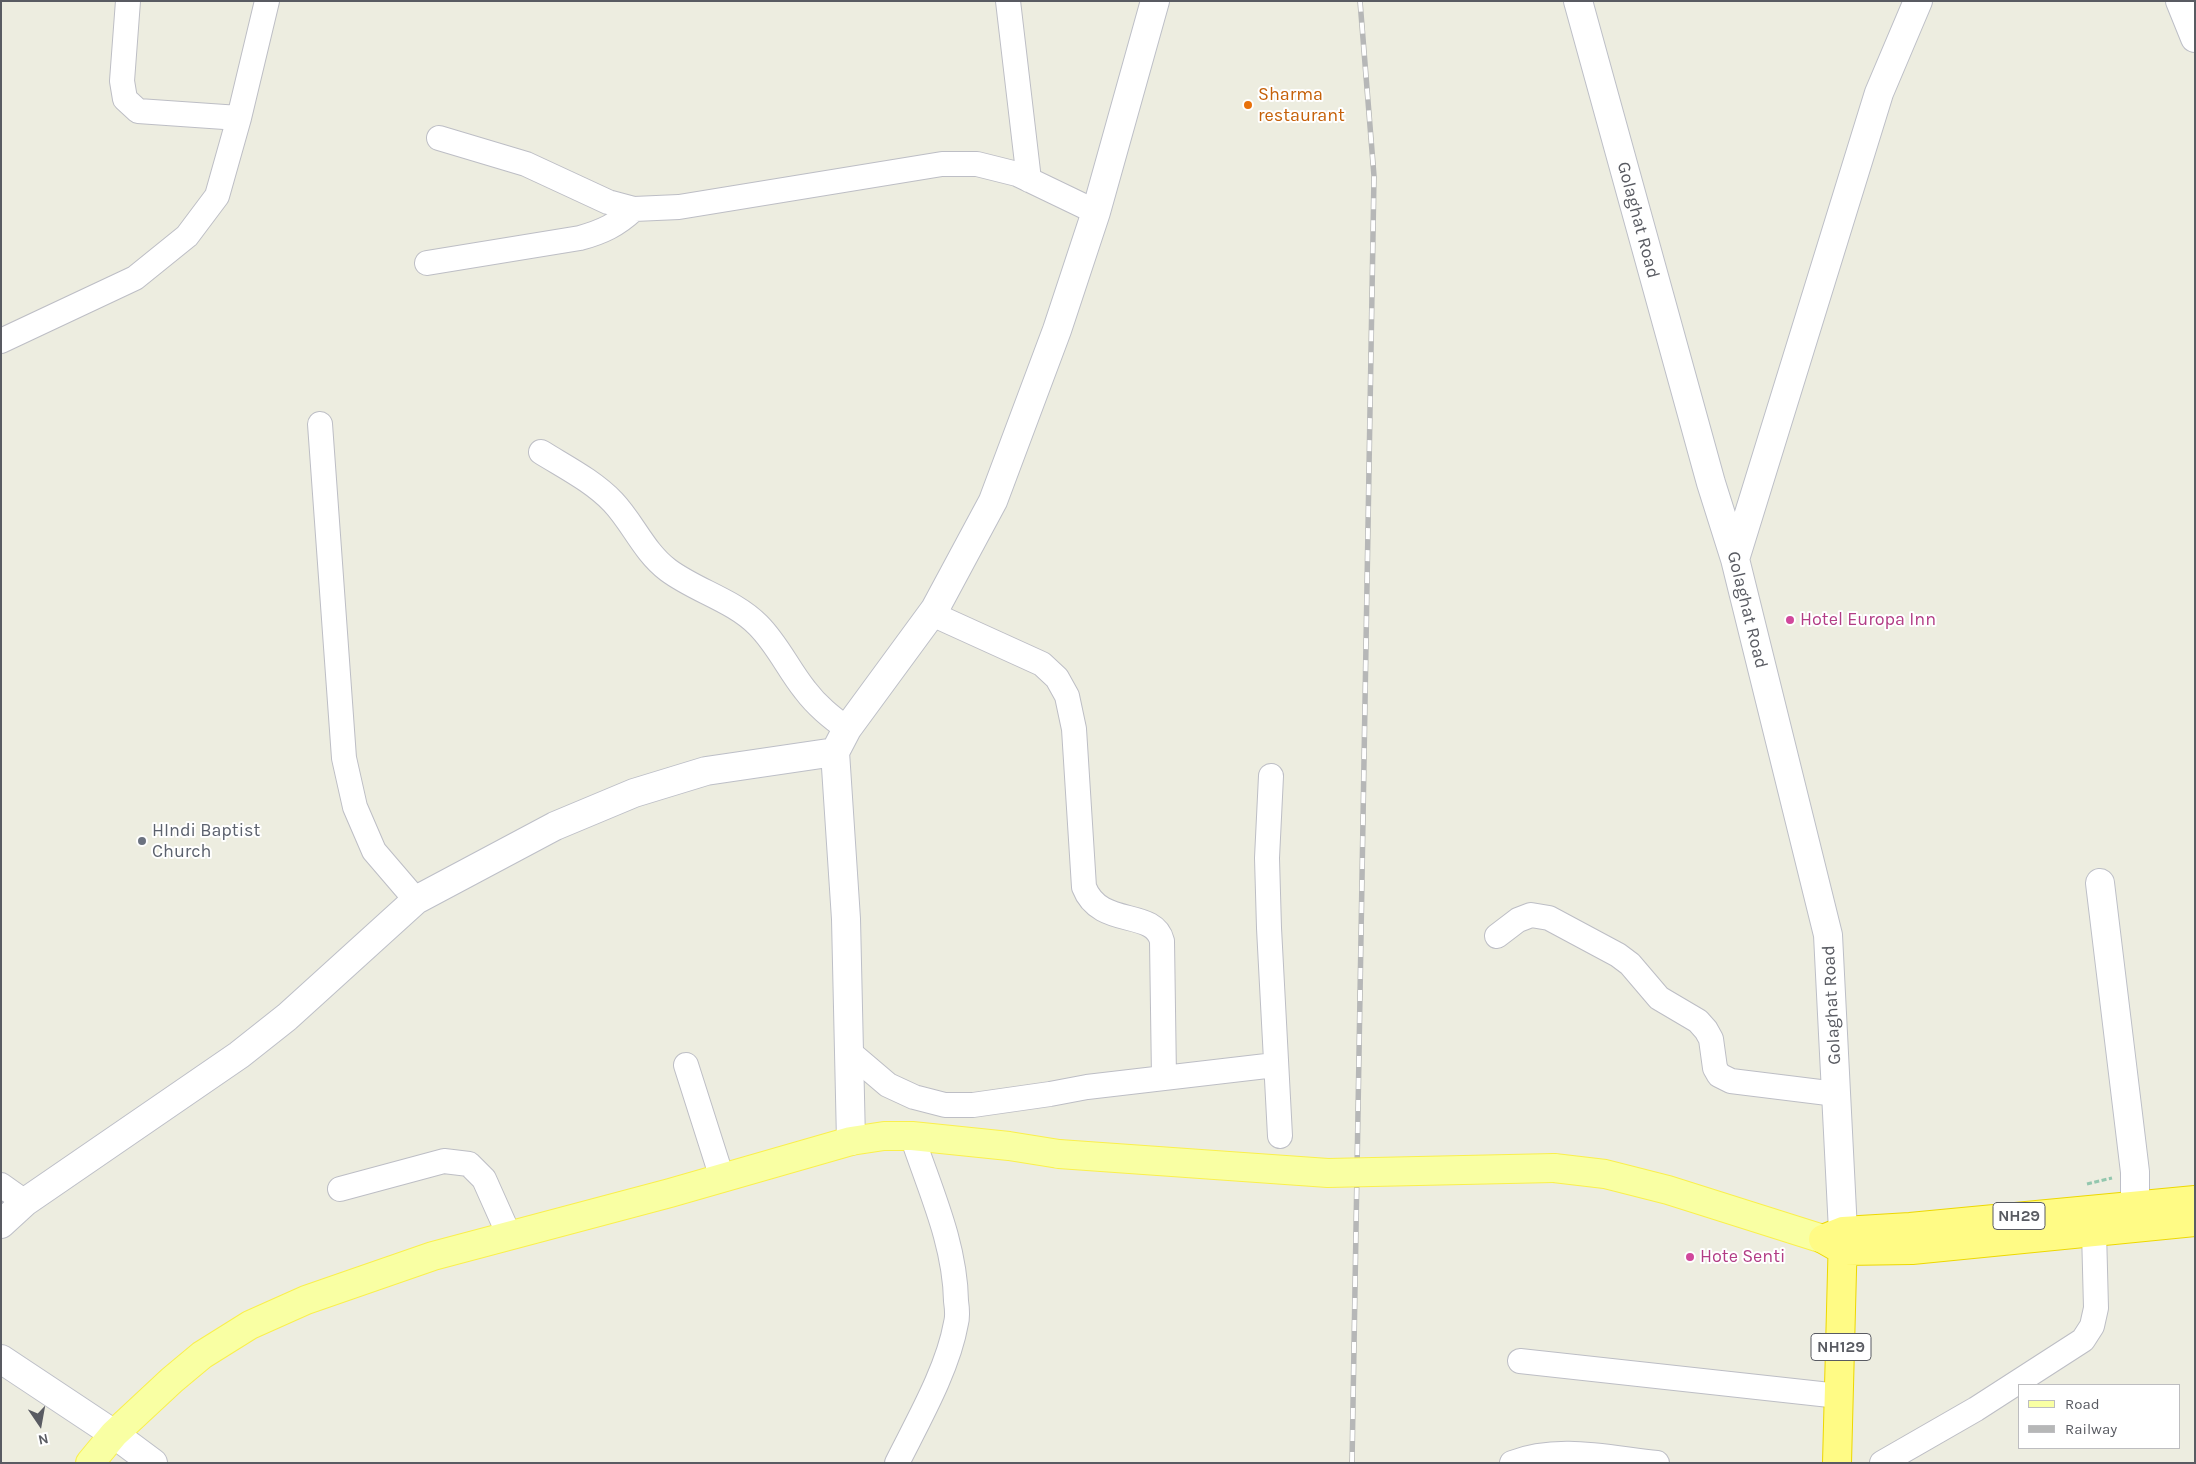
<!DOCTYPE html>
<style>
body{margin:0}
#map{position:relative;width:2196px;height:1464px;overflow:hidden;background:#edede0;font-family:Karla,sans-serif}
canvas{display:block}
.frame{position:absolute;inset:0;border:2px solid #595b62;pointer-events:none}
.legend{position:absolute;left:2018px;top:1384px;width:162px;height:65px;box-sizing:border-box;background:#fff;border:1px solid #bdbdc0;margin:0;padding:6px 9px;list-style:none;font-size:15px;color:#595b62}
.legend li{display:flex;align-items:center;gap:10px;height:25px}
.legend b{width:25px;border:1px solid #bdbdc0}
.north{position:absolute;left:15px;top:1399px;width:50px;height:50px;-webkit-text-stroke:4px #fff;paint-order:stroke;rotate:168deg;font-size:14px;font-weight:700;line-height:20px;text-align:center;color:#595b62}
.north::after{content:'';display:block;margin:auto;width:18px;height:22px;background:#595b62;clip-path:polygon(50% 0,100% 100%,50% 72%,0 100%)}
</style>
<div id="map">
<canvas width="2196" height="1464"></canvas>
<div class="frame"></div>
<ul class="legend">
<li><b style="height:6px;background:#f9ffa3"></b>Road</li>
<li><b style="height:6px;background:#b6b7b7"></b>Railway</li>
</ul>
<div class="north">N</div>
</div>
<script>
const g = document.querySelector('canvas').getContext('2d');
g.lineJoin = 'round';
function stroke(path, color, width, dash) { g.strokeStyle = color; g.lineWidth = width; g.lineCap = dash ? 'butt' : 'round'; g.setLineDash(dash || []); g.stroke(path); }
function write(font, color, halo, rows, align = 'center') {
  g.font = font + ' Karla,sans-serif'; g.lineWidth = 4; g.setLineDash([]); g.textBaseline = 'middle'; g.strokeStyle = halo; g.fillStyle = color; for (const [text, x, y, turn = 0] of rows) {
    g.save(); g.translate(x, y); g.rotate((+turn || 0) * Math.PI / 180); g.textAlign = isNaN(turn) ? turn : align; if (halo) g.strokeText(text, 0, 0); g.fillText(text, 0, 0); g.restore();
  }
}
const path = new Path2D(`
 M2087,1184L2112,1178`);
const street = new Path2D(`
 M128,1L122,81L125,99L138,111L239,118
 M1008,1L1029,180
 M439,138L526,164L608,202L634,209L679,207L942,164H977L1017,174L1096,212
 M427,263L580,238C602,232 617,225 634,209
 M1,341L135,278L187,236L217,196L239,118L267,1
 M320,424L344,758L355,807L374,851L416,900
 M541,452C565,467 593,481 613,502C633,523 644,552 668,570C696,591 733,600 758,625C778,645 788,669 805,690C817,706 831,717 847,729
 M932,614L1042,664L1057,678L1067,696L1074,729L1084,887C1100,929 1154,908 1162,941L1164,1078
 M1271,776L1267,858L1269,928L1280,1136
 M1497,936L1518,920L1531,915L1549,918L1618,955L1630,964L1659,998L1698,1021L1706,1030L1711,1039L1715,1068L1719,1075L1731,1081L1836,1094
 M848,1051L888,1085L914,1097L945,1105H973L1050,1094L1087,1087L1275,1065
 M686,1065L722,1178
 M1,1185L25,1202
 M340,1189L444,1161L469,1164L484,1179L509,1235
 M1520,1361L1839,1396
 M897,1463C918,1421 948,1369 956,1323C958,1316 957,1308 956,1301C955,1243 930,1190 912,1136
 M1512,1463C1558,1445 1609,1458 1657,1463
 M1882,1463L1976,1409L2083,1340L2092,1326L2096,1308L2094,1231`);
const secondary = new Path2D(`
 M1578,1L1711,483L1735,559L1828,935L1843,1231
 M2180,1L2195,38
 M1735,559L1879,93L1918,1
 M2100,883L2135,1172V1204
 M851,1141L846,919L835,752L847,729L935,609L993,501L1057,330L1096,212L1155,1
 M1,1224L25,1202L239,1055L287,1017L416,900L555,826L634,793L706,771L835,752
 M1,1359L114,1434L153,1463`);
const primary = new Path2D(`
 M1554,1168L1605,1174L1668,1190L1823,1239
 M90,1463L114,1434L172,1380L202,1355L250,1325L306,1300L433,1256L670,1193L851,1141L884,1136H912L1009,1146L1059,1154`);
const highway = new Path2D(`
 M1823,1239L1844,1251L1912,1250L2195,1222
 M1823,1239L1843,1231L1910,1227L2195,1200
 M1837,1463L1843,1233`);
const rail = new Path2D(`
 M1352,1463L1374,176L1360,1`);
const primaryBridge = new Path2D(`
 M1059,1154L1328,1173L1554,1168`);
const markers = [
 [1248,105,5,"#e8710a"],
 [1790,620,5,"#d1479c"],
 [142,841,5,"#6b7280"],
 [1690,1257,5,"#d1479c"]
];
const shields = [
 [2019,1216,52],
 [1841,1347,60]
];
const shieldNames = [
 ["NH29",2019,1216],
 ["NH129",1841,1347]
];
const foodNames = [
 ["Sharma",1258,95],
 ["restaurant",1258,116]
];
const streetNames = [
 ["Golaghat Road",1638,220,75],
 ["Golaghat Road",1747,610,76],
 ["Golaghat Road",1832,1005,-93]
];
const hotelNames = [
 ["Hotel Europa Inn",1800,620],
 ["Hote Senti",1700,1257]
];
const worshipNames = [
 ["HIndi Baptist",152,831],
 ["Church",152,852]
];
stroke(street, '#bdbec5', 26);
stroke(secondary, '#bdbfc7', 30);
stroke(primary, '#faf04d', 30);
stroke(highway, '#edd800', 30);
stroke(path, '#93c7ae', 3, [5, 2.5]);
stroke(street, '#fff', 24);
stroke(secondary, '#fff', 28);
stroke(primary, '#f9ffa3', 28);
stroke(highway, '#fffb85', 28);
stroke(rail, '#b6b7b7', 5.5);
stroke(rail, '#fff', 4, [11]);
stroke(primaryBridge, '#faf04d', 30, []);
stroke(primaryBridge, '#f9ffa3', 28);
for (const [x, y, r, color] of markers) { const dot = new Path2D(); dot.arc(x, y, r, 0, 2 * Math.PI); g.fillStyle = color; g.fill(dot); stroke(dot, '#fff', 2); }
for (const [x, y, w] of shields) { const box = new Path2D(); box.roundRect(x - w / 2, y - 13.5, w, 27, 4); g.fillStyle = '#fff'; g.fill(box); stroke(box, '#595b62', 1); }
write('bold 16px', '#595b62', null, shieldNames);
write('18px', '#c56008', '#fff', foodNames, 'left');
write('18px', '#595b62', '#fff', streetNames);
write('18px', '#b23c85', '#fff', hotelNames, 'left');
write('18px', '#5b616d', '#fff', worshipNames, 'left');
</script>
